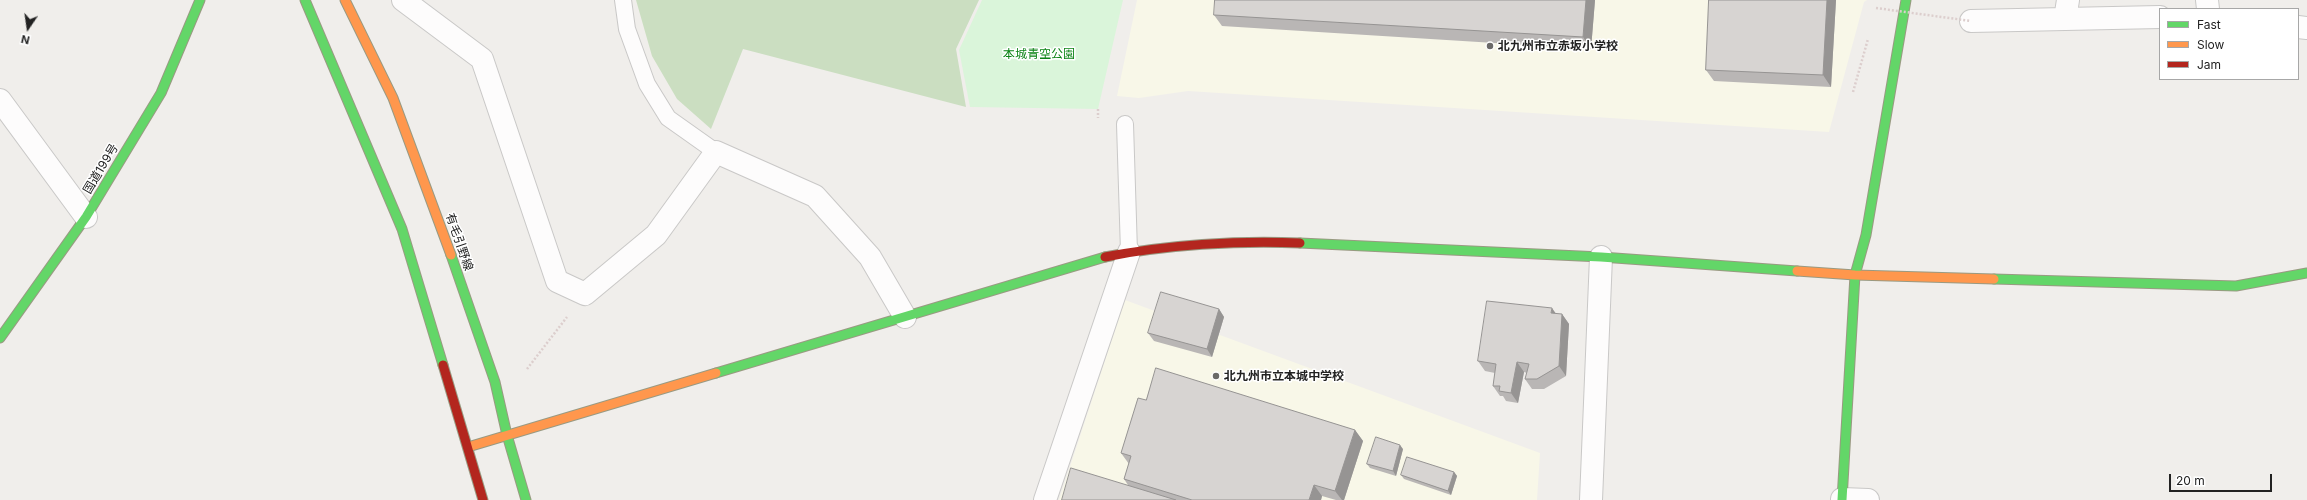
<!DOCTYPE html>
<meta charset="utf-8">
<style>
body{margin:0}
#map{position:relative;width:2307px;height:500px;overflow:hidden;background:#f0eeeb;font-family:Inter,sans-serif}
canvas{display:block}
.legend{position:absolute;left:2159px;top:8px;width:140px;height:72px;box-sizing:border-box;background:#fff;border:1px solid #a7a7a7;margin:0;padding:5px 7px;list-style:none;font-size:12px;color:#222}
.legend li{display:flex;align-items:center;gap:8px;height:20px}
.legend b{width:20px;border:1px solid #a7a7a7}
.north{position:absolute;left:8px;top:8px;width:40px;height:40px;-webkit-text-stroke:3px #fff;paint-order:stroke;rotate:193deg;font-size:11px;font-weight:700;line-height:16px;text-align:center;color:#222}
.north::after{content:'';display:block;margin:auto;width:14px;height:18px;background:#222;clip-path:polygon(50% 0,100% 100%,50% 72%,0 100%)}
.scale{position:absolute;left:2169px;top:474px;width:103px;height:18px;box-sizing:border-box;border:2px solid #222;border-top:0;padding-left:5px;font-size:12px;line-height:14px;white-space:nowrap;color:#222;-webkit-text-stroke:3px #fff;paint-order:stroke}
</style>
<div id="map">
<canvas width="2307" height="500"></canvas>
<ul class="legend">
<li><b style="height:5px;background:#63d668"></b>Fast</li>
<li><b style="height:5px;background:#ff974d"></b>Slow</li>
<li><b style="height:5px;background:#b3261e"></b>Jam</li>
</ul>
<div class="north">N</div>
<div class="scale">20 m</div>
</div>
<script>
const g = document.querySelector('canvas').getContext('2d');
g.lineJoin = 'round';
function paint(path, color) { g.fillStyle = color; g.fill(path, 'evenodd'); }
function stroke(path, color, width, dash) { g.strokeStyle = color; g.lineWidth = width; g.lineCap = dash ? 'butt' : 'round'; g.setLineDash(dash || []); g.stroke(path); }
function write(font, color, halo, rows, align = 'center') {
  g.font = font + ' Inter,"Noto Sans JP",sans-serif'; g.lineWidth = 3; g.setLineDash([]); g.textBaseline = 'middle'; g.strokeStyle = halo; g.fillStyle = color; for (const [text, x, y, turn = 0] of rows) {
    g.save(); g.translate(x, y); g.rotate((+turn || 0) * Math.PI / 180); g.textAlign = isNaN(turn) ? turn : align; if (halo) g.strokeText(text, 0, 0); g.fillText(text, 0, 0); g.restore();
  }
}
const education = new Path2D(`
 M1137,0H1867L1864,2L1829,132L1188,91L1139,98L1117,96Z
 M1125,300L1540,453L1537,500H1059Z`);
const forest = new Path2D(`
 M636,0H979L956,49L966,107L743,49L711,129L677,99L652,56Z`);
const park = new Path2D(`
 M982,0H1123L1098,109L970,107L959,50Z`);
const path = new Path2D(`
 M1853,92L1868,39
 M1098,109V118
 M527,369L567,317`);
const lane = new Path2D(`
 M623,0L627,29L647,84L668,118L716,152
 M1125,124L1129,252`);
const street = new Path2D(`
 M403,0L482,59L557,281L585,294L656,235L716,152L815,196L870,257L905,317
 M2068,0L2065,19L2160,17
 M2207,0L2208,9
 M1971,21L2065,19
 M2298,27L2307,28
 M0,100L86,217
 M1842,499L1868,500
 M1045,500L1129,252
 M1591,500L1601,257`);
const fast = new Path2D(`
 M305,0L402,229L443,365
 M1300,243L1601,257L1797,271
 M451,255L495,382L507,435L526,500
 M1994,279L2236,286L2307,273
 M0,338L86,217L161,93L200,0
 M716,373L1105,257
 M1842,500L1855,275L1866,235L1906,0`);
const slow = new Path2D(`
 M345,0L393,98L451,255
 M1797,271L1855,275L1994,279
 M468,447L716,373`);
const jam = new Path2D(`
 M1105,257C1165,245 1239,240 1300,243
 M443,365L483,500`);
const pathBridge = new Path2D(`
 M1876,8L1971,21`);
const wall = new Path2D(`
 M1595,0L1591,49L1222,26L1214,15Z
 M1709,0H1836L1831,87L1714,81L1706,70Z
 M1219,309L1224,317L1212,357L1154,341L1148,333Z
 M1562,314L1569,324L1566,376L1544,389H1532L1525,379L1527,373L1524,372L1518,403L1506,401L1503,396H1500L1493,386L1495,373L1485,371L1478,361Z
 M1355,430L1363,441L1344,500H1336L1322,496L1321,500H1062L1128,485L1124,479L1129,464L1121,453Z
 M1403,449L1396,476L1370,468L1367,464Z
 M1454,472L1457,476L1451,495L1404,479L1401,475Z`);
const shadedWall = new Path2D(`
 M1586,0H1595L1591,49L1583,37Z
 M1827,0H1836L1831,87L1823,75Z
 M1552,308L1559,318L1551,313Z
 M1219,309L1224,317L1212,357L1207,349Z
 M1562,314L1569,324L1566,376L1559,366Z
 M1517,362L1524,372L1518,403L1511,393Z
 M1355,430L1363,441L1344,500H1342L1335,491Z
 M1400,445L1403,449L1396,476L1393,471Z
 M1454,472L1457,476L1451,495L1448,491Z
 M1314,485L1322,496L1321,500H1309Z`);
const building = new Path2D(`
 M1215,0H1586L1583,37L1214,15Z
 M1709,0H1827L1823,75L1706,70Z
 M1161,292L1219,309L1207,349L1148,333Z
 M1487,301L1552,308L1551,313L1562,314L1559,366L1537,379H1525L1529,364L1517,362L1511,393L1499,391L1500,386H1493L1496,364L1478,361Z
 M1156,368L1355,430L1335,491L1314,485L1309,500H1192L1124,479L1131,456L1121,453L1138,398L1146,400Z
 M1376,437L1400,445L1393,471L1367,464Z
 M1407,457L1454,472L1448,491L1401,475Z
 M1071,468L1176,500H1062Z`);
const markers = [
 [1490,46,4,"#6a6968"],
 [1216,376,4,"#6a6968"]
];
const poiNames = [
 ["北九州市立赤坂小学校",1498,46],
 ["北九州市立本城中学校",1224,376]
];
const parkNames = [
 ["本城青空公園",1039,54]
];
const streetNames = [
 ["国道199号",101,169,-59],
 ["有毛引野線",459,242,71]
];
paint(education, '#f8f7e8');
paint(forest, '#cbdec1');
paint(park, '#daf5da');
stroke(lane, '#c9c8c7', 18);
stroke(street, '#c9c8c7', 24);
stroke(fast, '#999a82', 11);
stroke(slow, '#999a82', 11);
stroke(jam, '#999a82', 11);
stroke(path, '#dccecd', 2.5, [2, 2]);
stroke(lane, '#fdfcfc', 16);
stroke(street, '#fdfcfc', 22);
stroke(fast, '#63d668', 9);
stroke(slow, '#ff974d', 9);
stroke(jam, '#b3261e', 9);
stroke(pathBridge, '#dccecd', 2.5, [2, 2]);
paint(wall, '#b9b6b5');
paint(shadedWall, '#969493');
paint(building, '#d7d4d2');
stroke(building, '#969493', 1);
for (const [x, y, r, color] of markers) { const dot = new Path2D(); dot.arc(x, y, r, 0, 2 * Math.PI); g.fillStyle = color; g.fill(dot); stroke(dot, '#fff', 1.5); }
write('bold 12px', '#222', '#fff', poiNames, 'left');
write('12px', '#0c8416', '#fff', parkNames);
write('12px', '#222', '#fff', streetNames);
</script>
